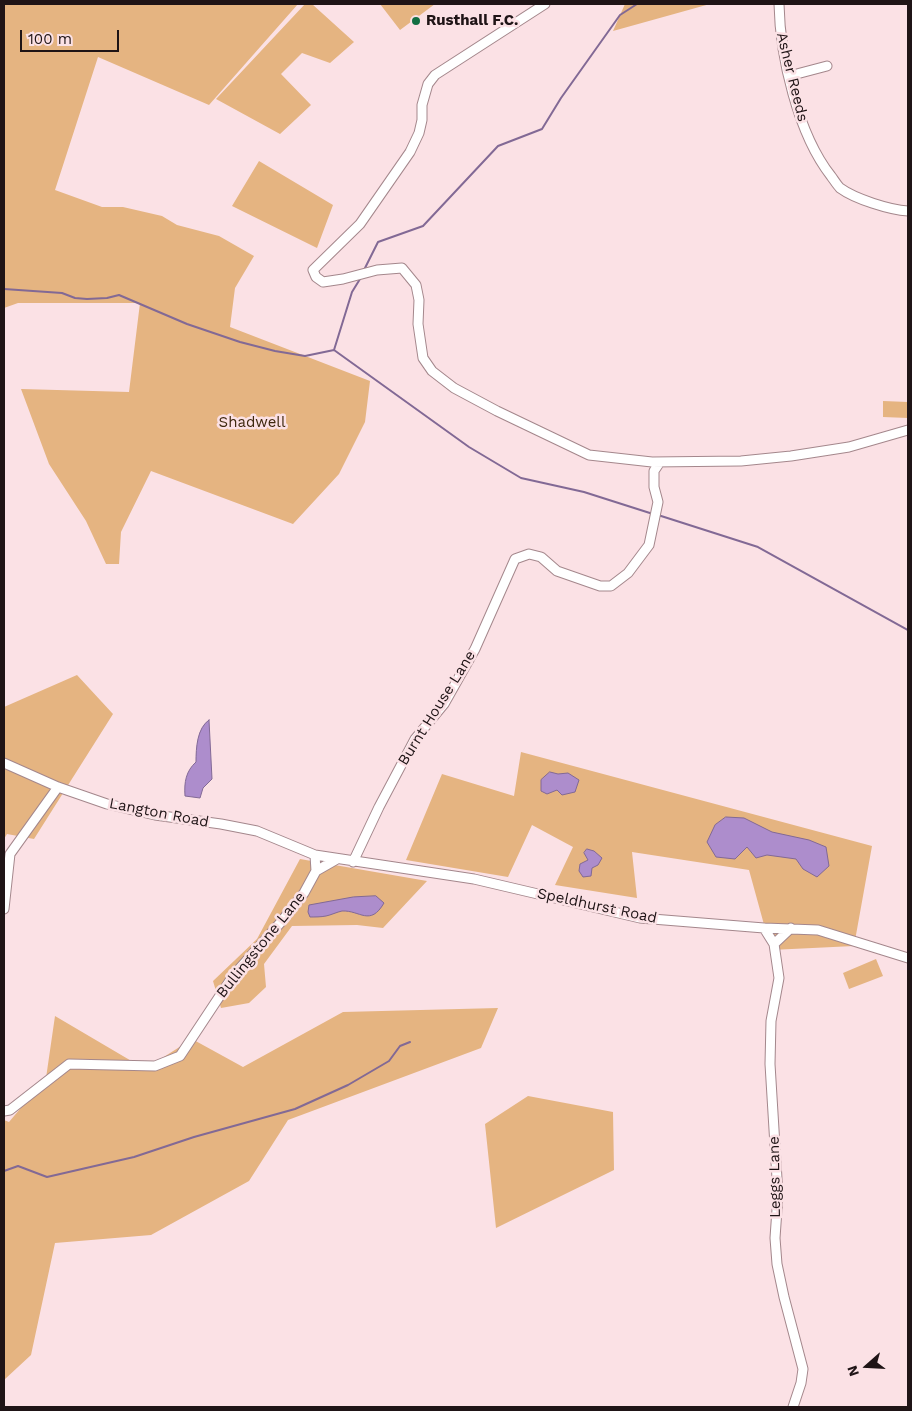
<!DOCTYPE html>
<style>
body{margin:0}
#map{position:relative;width:912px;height:1411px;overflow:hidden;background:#fbe1e5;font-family:"Work Sans",sans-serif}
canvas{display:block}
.frame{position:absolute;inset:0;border:5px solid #1f1416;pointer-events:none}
.north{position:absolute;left:842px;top:1341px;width:50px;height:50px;-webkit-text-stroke:4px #fbe1e5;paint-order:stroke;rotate:251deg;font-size:14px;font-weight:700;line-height:20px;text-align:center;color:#1f1416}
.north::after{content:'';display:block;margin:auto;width:18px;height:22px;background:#1f1416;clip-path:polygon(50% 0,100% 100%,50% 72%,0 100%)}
.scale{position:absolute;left:20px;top:30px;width:99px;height:22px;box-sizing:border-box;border:2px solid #1f1416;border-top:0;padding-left:6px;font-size:15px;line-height:18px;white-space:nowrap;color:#1f1416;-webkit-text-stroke:4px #fbe1e5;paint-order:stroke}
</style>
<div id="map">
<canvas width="912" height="1411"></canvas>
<div class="frame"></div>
<div class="north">N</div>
<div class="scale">100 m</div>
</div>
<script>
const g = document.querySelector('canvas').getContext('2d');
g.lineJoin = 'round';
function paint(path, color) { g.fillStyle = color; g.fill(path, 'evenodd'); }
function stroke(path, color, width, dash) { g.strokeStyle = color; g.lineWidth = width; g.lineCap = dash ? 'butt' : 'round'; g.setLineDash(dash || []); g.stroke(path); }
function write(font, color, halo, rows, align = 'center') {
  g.font = font + ' "Work Sans",sans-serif'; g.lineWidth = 5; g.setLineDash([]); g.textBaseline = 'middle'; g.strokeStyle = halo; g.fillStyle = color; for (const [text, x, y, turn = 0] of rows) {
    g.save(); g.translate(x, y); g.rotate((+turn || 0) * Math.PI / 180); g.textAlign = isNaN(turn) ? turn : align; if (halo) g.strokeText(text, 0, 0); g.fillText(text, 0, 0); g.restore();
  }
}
const green = new Path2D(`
 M4,4H298L209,105L98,57L55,190L102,207H123L162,216L177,225L219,236L254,256L235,288L230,327L370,381L365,422L339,474L293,524L151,471L121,532L119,564H106L86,521L49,464L21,389L129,392L140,303H18L4,308Z
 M305,4H312L354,42L330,63L302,53L281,74L311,105L280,134L216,99Z
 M380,4H435L400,30Z
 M625,4H710L613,31Z
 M259,161L333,205L317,248L232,206Z
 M883,401L908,402V418L883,417Z
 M77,675L113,714L34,839L7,834L4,839V707Z
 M521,752L872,846L854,946L771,950L749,870L632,852L637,898L555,885L573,847L532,825L508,877L406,860L442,774L514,796Z
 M300,859L427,881L383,928L357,925L292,926L264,964L266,987L249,1003L221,1008L213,981L257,939Z
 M876,959L883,976L849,989L843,973Z
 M498,1008L481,1048L288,1120L249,1181L151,1235L55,1243L31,1355L4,1380V1120L9,1122L46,1078L55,1016L145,1069L192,1039L243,1067L343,1012Z
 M528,1096L613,1112L614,1170L496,1228L485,1124Z`);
const water = new Path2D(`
 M209,720L212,779L203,788L200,798L185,796C184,782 186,771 196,762C196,748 197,728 209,720Z
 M550,772L558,774L568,773L579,780L575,792L562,795L557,790L547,794L541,791V780Z
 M726,817L744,818L772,832L809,840L826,847L829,866L817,877L803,869L796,859L767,855L756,858L747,847L735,859L716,857L707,842L715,825Z
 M587,849L594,851L602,858L598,865L592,868L591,876L583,877L579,871L580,864L588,860L584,853Z
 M376,896L384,903C370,927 360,910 342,911C337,912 331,915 326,916C321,917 315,917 310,917L308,912L309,905L353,897Z`);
const stream = new Path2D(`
 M364,270L378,242L423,226L498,146L542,129L561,98L620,15L637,4
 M360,279L352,292L334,350L469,447L521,478L584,492L653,514
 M4,289L62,293L75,298L87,299L107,298L119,295L187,324L240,342L275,351L305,356L334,350
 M658,515L758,547L908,630
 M4,1171L18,1166L47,1177L134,1157L194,1137L295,1109L348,1085L389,1061L400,1046L410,1042`);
const minor = new Path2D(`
 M545,4L435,75L428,84L422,105V120L419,133L410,152L360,224L313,270L316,277L323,282L343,279L377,270L402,268L416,285L419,300L418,324L423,358L432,371L454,388L497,411L589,455L652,462L741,461L791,456L849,447L908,430
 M779,4C780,57 798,134 831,176C834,180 837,185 840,188C855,199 890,210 908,211
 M789,76L827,66
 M4,763L58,787L107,804L155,815L221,824L257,831L315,855L474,879L640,918L764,928L818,930L908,958
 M353,862L379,807L415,739L444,704L475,649L515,559L529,554L541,557L557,571L600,586H611L628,573L649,545L658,502L654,487V471L660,462
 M316,871L337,859
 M4,909L10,854L58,787
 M764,928L774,944L779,978L771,1021L770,1064L778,1195L775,1238L777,1264L784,1297L803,1369L801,1383L793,1407
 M774,944L791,928
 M4,1111L10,1110L69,1064L155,1066L180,1056L233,976L281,922L304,893L316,871L315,855`);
const markers = [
 [416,21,5,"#126f43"]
];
const poiNames = [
 ["Rusthall F.C.",426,21]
];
const streetNames = [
 ["Asher Reeds",792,77,76],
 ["Burnt House Lane",437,708,-58],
 ["Langton Road",159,813,11],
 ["Speldhurst Road",597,906,12],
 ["Bullingstone Lane",261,945,-51],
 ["Leggs Lane",775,1177,-91]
];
const parkNames = [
 ["Shadwell",252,423]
];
paint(green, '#e5b481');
paint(water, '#ad8dcc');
stroke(water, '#826995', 1);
stroke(stream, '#826995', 2);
stroke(minor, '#a4878c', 11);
stroke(minor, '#fff', 9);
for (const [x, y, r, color] of markers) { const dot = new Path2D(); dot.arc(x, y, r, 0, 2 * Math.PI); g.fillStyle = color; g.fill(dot); stroke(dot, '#fbe1e5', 2); }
write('bold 15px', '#1f1416', '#fbe1e5', poiNames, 'left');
write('15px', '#1f1416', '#fbe1e5', streetNames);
write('15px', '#3e280f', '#fbe1e5', parkNames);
</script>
